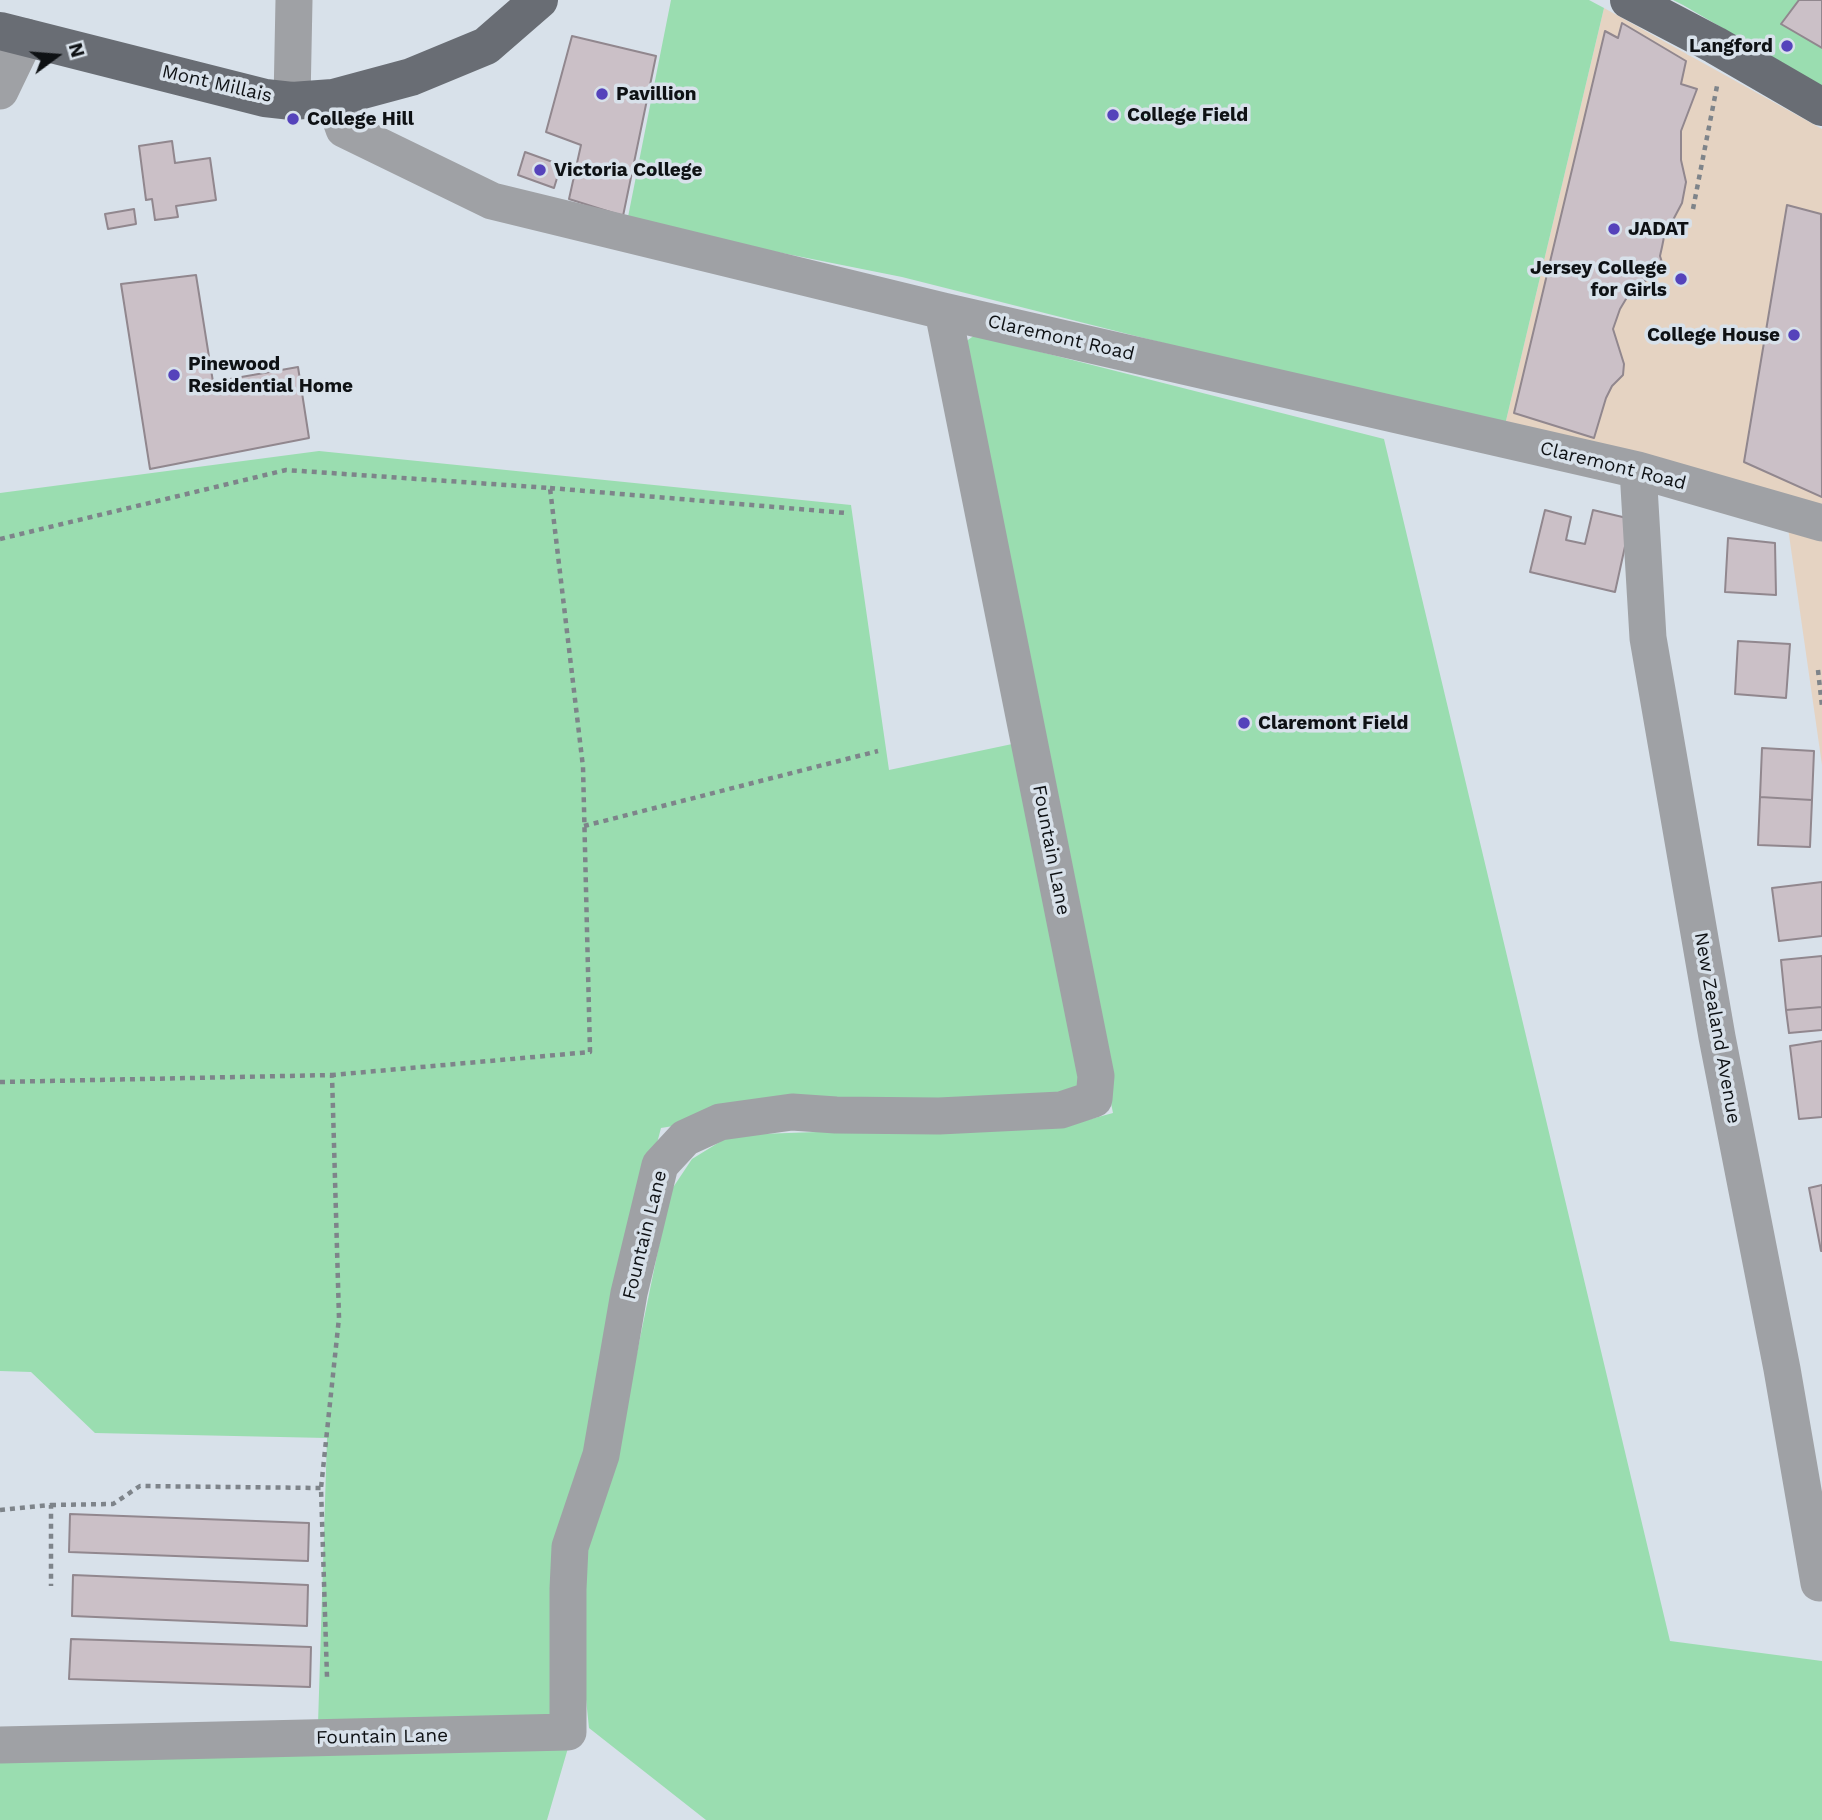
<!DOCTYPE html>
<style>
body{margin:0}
#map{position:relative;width:1822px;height:1820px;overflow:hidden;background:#d8e1ea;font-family:"Work Sans",sans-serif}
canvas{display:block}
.north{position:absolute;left:21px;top:21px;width:70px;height:70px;-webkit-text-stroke:5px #d8e1ea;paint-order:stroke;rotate:74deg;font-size:19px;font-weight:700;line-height:28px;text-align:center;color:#0e1114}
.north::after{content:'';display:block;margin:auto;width:24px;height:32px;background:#0e1114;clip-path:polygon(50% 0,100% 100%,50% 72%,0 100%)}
</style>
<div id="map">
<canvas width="1822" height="1820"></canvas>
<div class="north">N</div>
</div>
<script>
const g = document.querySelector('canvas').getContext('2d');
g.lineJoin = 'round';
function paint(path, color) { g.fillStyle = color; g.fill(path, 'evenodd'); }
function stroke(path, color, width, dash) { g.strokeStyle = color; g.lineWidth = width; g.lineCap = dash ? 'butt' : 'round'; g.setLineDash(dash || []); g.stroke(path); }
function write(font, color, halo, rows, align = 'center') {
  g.font = font + ' "Work Sans",sans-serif'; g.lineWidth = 7; g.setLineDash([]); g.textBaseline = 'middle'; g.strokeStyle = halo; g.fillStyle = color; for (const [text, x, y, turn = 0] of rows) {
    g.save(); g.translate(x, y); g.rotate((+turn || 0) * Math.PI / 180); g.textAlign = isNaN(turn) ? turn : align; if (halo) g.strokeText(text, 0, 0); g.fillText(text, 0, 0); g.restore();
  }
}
const education = new Path2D(`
 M1604,8L1822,129V505L1504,429Z
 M1787,521L1822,534V765Z`);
const green = new Path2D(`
 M671,0H1589L1604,8L1504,429L902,277L627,222Z
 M1673,0H1822V86L1683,5Z
 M979,332L1029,349L1384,439L1670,1641L1822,1661V1820H706L589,1728L581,1651L580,1574L623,1421L670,1192L692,1159L731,1135L1076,1123L1113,1113L961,345Z
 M319,451L851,505L889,770L1017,743L1084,1091L1071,1100L813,1103L661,1128L614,1307L560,1725L318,1724L327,1438L95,1433L31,1372L0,1371V493Z
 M568,1748L547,1820H0V1759Z`);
const building = new Path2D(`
 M1799,0H1822V48L1781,24Z
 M1622,23L1686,61L1681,84L1697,89L1681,131V160L1686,182L1682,203L1664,237L1662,247L1660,256L1665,272L1638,284L1629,294L1620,309L1613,329L1624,364L1623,375L1612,386L1606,398L1594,438L1514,413L1605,31L1618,38Z
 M572,36L656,56L623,216L569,199L581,145L546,132Z
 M172,141L175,163L210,158L216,200L176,206L178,217L155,220L152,199L146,200L139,146Z
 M525,152L561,165L554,188L518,175Z
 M1787,205L1821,214L1822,497L1744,462Z
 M134,209L136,224L108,229L105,214Z
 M196,275L213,382L298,367L309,438L150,469L121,284Z
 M1545,510L1571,517L1566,540L1585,544L1593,510L1631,519L1615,592L1530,572Z
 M1728,538L1775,543L1776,595L1725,592Z
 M1738,641L1790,644L1786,698L1735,694Z
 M1762,748L1814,751L1812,800L1760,797Z
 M1760,797L1812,800L1810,847L1758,845Z
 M1822,882V936L1779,941L1772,888Z
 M1822,956V1007L1786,1010L1781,960Z
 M1822,1007V1030L1789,1033L1786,1010Z
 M1822,1041V1117L1799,1119L1790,1046Z
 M1822,1185V1251H1821L1809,1188Z
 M70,1514L309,1523L308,1561L69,1552Z
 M73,1575L308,1585L307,1626L72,1616Z
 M71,1639L311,1647L310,1687L69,1679Z`);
const path = new Path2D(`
 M1693,209L1717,86
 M550,488L846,513
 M0,539L286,470L550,488L583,767L590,1052L332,1075
 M1818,670L1822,706
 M584,826L878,751
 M0,1082L332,1075L339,1318L321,1488L327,1677
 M51,1505L113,1504L140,1486L321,1488
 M0,1510L51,1505V1586`);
const minor = new Path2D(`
 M0,91L26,37
 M333,98L344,129L492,201L943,311L1638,470L1822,523
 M292,101L294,0
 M1638,470L1648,638L1717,1037L1782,1369L1819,1583
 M0,1745L568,1732V1589L570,1547L601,1455L629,1293L660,1165L685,1138L720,1122L792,1112L836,1115L939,1116L1061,1110L1094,1099L1096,1076L943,311`);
const primary = new Path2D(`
 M1629,0L1715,45L1822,107
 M0,31L265,98L292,101L333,98L411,77L486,46L539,0`);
const markers = [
 [1787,46,7,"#5543bb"],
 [602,94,7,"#5543bb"],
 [1113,115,7,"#5543bb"],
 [293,119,7,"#5543bb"],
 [540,170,7,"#5543bb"],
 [1614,229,7,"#5543bb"],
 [1681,279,7,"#5543bb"],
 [1794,335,7,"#5543bb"],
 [174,375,7,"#5543bb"],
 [1244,723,7,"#5543bb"]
];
const poiNames = [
 ["Langford",1773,46,"right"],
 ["Pavillion",616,94],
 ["College Field",1127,115],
 ["College Hill",307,119],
 ["Victoria College",554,170],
 ["JADAT",1628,229],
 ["Jersey College",1667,268,"right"],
 ["for Girls",1667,290,"right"],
 ["College House",1780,335,"right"],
 ["Pinewood",188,364],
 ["Residential Home",188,386],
 ["Claremont Field",1258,723]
];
const streetNames = [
 ["Mont Millais",217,84,13],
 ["Claremont Road",1061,338,13],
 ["Claremont Road",1613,466,14],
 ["Fountain Lane",1051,850,79],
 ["New Zealand Avenue",1717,1028,80],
 ["Fountain Lane",645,1235,-76],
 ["Fountain Lane",382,1737,-1]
];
paint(education, '#e5d3c2');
paint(green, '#9addb0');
paint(building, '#cbc0c7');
stroke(building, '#91878e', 2);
stroke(path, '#7e848a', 4.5, [5, 5]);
stroke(minor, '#9fa1a5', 37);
stroke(primary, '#696d74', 38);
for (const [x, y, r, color] of markers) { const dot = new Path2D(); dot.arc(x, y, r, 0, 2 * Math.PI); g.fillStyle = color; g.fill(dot); stroke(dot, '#d8e1ea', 2.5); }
write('bold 19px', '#0e1114', '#d8e1ea', poiNames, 'left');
write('19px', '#0e1114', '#d8e1ea', streetNames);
</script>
